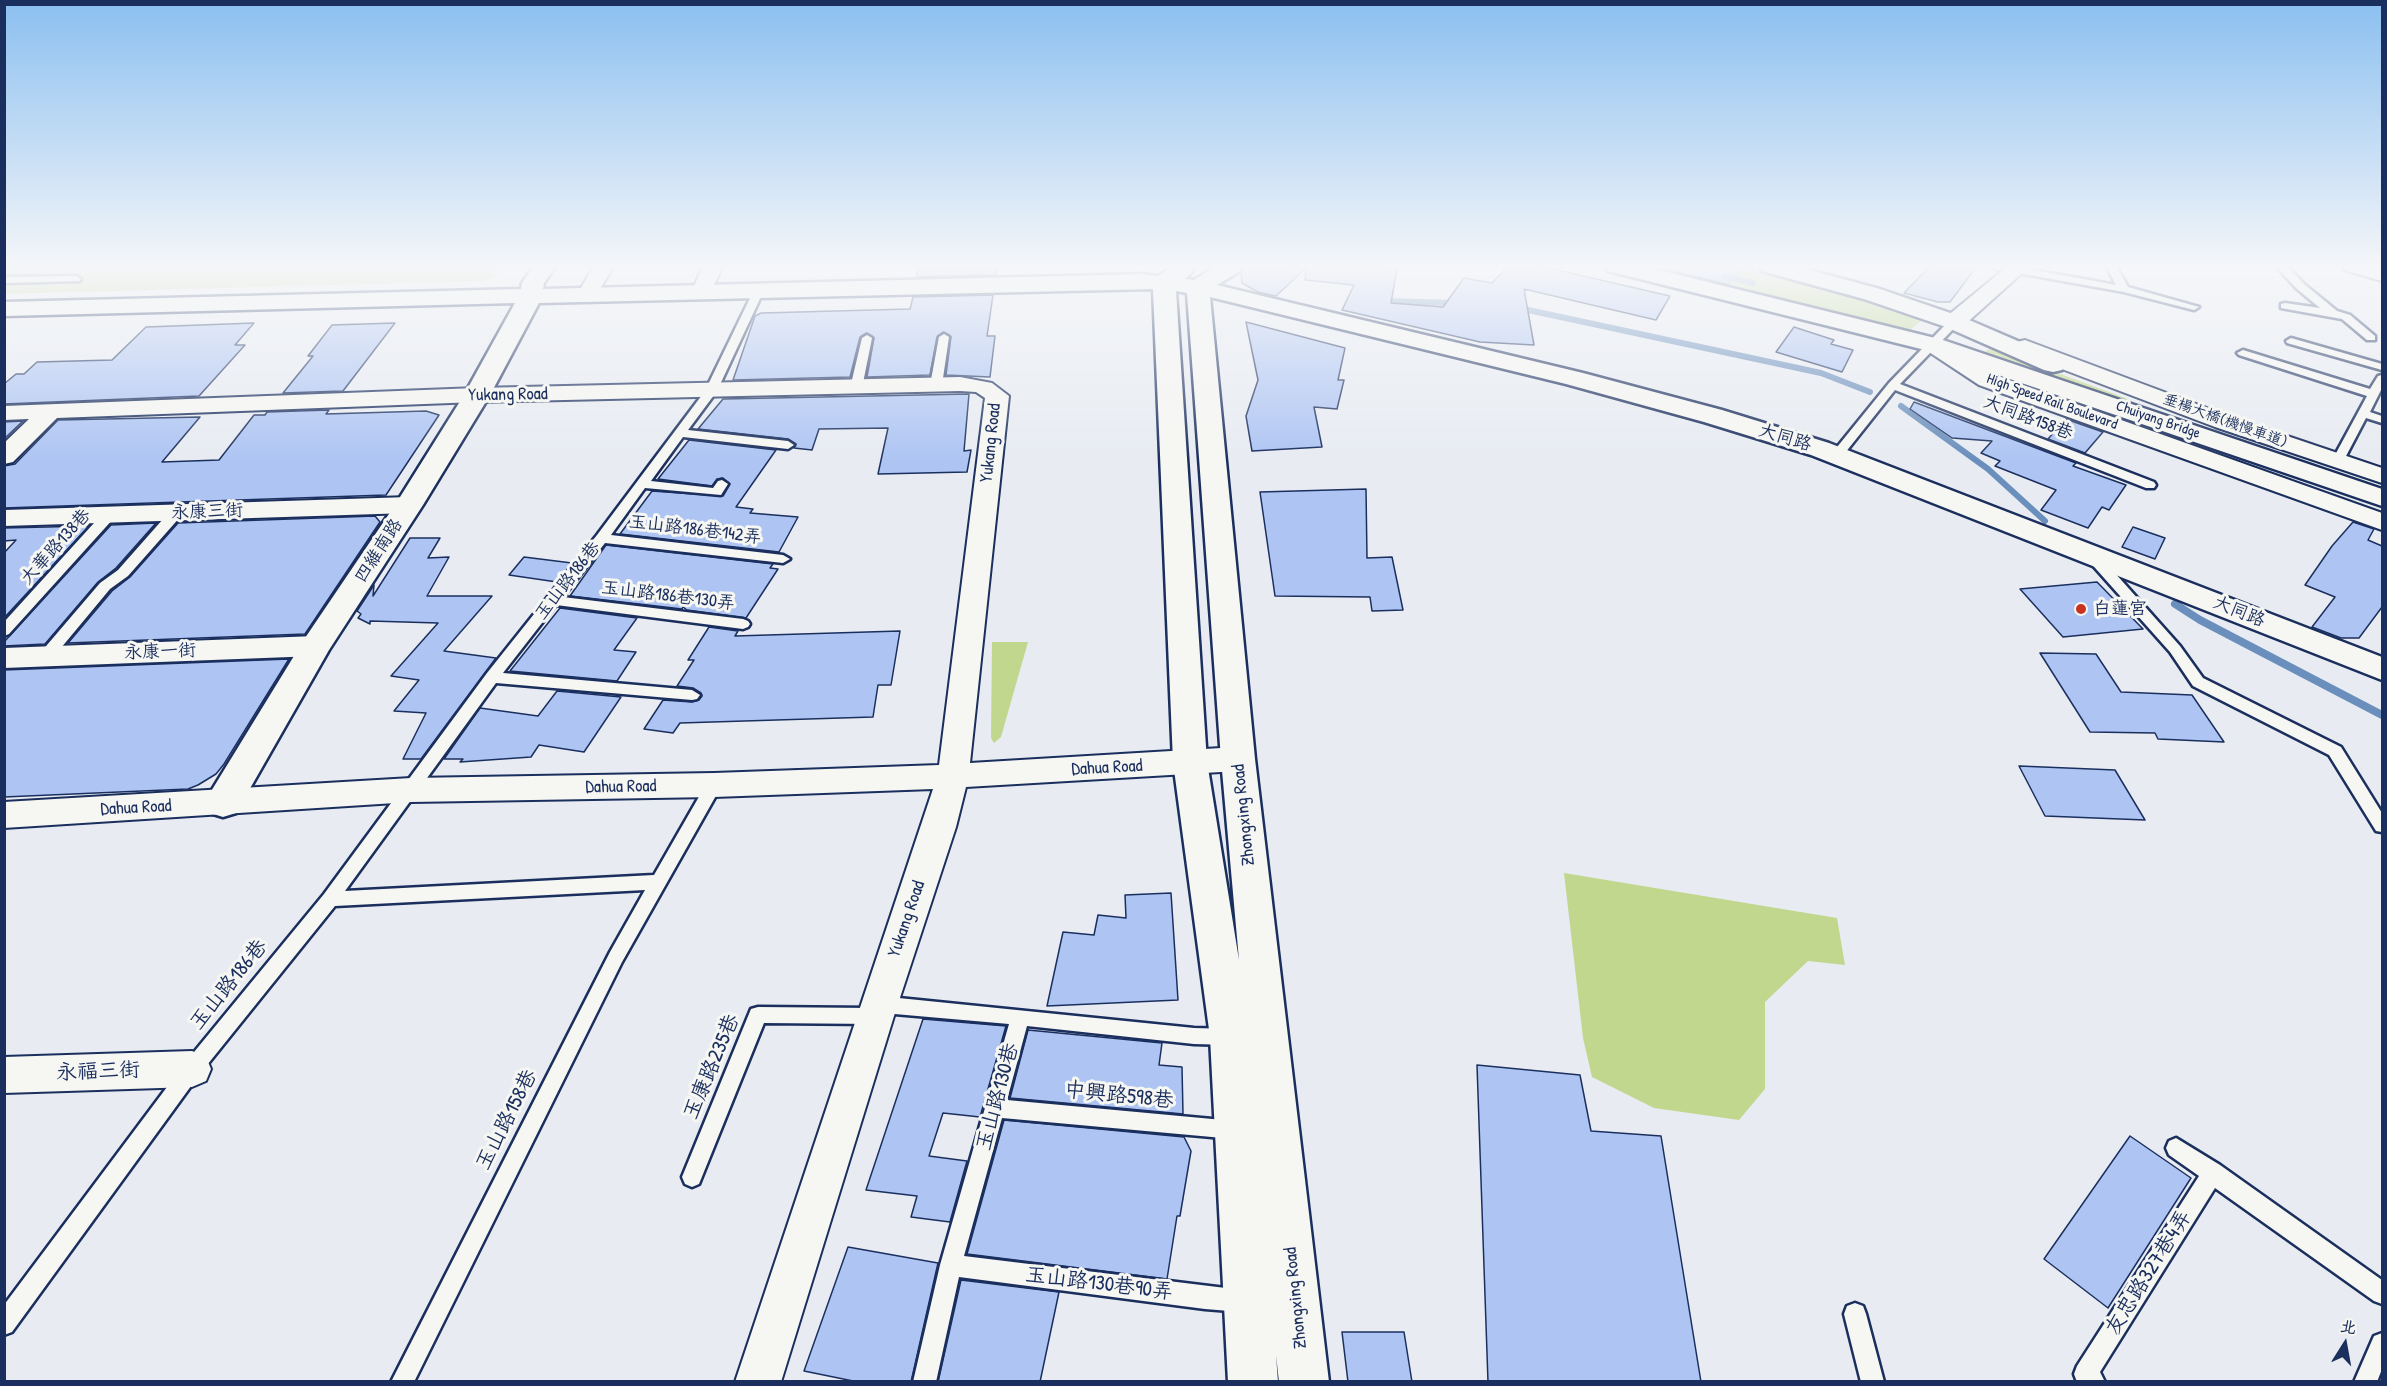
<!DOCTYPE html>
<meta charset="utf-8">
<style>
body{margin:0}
#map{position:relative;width:2387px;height:1386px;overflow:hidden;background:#e8ecf2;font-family:"Patrick Hand","LXGW WenKai TC",sans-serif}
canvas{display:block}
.frame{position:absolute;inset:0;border:6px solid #1b2f5e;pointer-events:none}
.north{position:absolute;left:2315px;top:1314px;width:60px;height:60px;-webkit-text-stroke:4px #f6f6f2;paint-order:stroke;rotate:11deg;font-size:16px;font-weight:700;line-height:24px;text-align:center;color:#1b2f5e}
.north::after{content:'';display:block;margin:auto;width:21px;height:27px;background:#1b2f5e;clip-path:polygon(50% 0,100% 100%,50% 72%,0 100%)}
</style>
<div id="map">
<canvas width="2387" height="1386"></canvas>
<div class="frame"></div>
<div class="north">北</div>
</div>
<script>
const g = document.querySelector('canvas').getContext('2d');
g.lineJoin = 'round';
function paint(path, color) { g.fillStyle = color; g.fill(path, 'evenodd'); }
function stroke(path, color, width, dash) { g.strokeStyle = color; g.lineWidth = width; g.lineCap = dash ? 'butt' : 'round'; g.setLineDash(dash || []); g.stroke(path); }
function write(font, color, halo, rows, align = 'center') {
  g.font = font + ' "Patrick Hand","LXGW WenKai TC",sans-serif'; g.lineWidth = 6; g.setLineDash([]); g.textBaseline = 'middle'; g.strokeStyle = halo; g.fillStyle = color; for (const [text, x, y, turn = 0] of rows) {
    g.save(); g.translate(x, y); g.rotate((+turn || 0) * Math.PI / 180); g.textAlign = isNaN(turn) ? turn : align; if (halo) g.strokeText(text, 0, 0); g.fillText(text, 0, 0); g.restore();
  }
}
const green = new Path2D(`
 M4,266H504L495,277L484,281L5,294Z
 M1626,266H1647L1728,285L1743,269L1734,266H1749L1923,319L1909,331Z
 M1990,348L2128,399L2123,405L1977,358Z
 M1992,374L2035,386L2382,514V518L1988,377Z
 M992,642H1028L1001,737L994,743L991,738Z
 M1564,873L1837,918L1845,965L1808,961L1765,1002V1089L1739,1120L1654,1108L1592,1077L1583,1038Z`);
const water = new Path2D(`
 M1654,266H1731L1743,268L1728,284Z`);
const streamFar1 = new Path2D(`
 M1725,276L1753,283
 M1383,301L1457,303
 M1519,308L1821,373L1870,392
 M1901,406L1988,469L2045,521`);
const stream = new Path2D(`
 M2175,604L2200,620L2382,715`);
const building = new Path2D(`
 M919,266H997L996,275L916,277Z
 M1245,266L1397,268L1391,303L1443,307L1464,278L1492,283L1508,266H1540L1670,296L1656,320L1524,289L1534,345L1480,342L1342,310L1354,285L1305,280L1306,268L1276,296L1258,292L1242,283L1241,273Z
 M1930,266H1977L1950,302H1938L1904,293Z
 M993,295L987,336H995L990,377L946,375L951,337L943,332L937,337L930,375L867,377L874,338L866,333L860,337L850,377L733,380L755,316L761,313L910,309L913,297Z
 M1246,322L1345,348L1338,380H1344L1337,409L1314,407L1322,447L1252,451L1246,416L1258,380Z
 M254,323L235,345H245L199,396L4,404V384L16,374H24L37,362L112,360L146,327Z
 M395,323L343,391L283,393L313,356H308L332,325Z
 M1794,327L1834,340L1831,344L1853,350L1842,372L1776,352Z
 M969,394L964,451L971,450L967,472L878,474L888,428L819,429L812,450L794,448L796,444L788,439L698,429L723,399Z
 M1914,402L2076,463L2073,466L2126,485L2109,510L2102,507L2088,528L2041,510L2056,490L1995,466L2000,461L1981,453L1992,441L1952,438L1910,409Z
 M329,410L326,414L426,411L439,415L386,495L4,508V466L15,464L58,420L200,417L162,462L219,460L254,415H265L267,412Z
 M2066,419L2080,424L2103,432L2085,453L2048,439Z
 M23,421L4,439V422Z
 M689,440L776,450L736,507L753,509L750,513L798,517L779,552L620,534L652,491L723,496L730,484L723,478L717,479L712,486L658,479Z
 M1366,489L1367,558L1392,557L1403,610L1372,611L1370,597L1275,596L1260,492Z
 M375,516L380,522L305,634L68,643L112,591L130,577L178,523Z
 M2353,522L2374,529L2368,540L2382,546V607L2359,638H2341L2312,627L2335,597L2305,585L2332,546Z
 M156,523L116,568L98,582L45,644L4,646V642L111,525Z
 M89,526L4,618V553L16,540L4,541V528Z
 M2133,527L2165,538L2155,559L2122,547Z
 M410,538H440L428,558L449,557L427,596H492L444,651L496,658L421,759H403L426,713L394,711L419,680L391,676L438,623L370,621V624L358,618L361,614L357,611L374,585L373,596Z
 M606,545L773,564L770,568L778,569L746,618L687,610L683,607L682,609L570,596Z
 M524,557L572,563L557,582L509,575Z
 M2097,582L2143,629L2063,637L2020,589Z
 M560,608L637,618L614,650L636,652L617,681L510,671Z
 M709,627L738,631L735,636L900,631L891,685H878L873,717L680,723L673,733L644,729L663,700L692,702L699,700L702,696L701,693L693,688L677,686L694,660H688Z
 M2040,653L2096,654L2121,692L2192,695L2224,742L2158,739L2155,733L2090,732Z
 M289,659L224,764L216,774L198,785L188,789L4,797V670Z
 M557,691L621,697L584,752L539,745L531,757L460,762L463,759H444L480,708L538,716Z
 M2019,766L2115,770L2145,820L2045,816Z
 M1171,893L1178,1000L1047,1006L1063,932L1094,935L1098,915L1126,918L1125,895Z
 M923,1019L1006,1026L980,1117L943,1113L929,1156L967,1161L950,1222L911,1217L917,1196L866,1190Z
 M1028,1030L1162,1043L1159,1065L1182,1067L1183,1114L1010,1098Z
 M1477,1065L1580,1075L1591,1131L1661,1136L1701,1382H1488Z
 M1004,1120L1184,1137L1191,1151L1180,1216H1177L1167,1279L967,1254Z
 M2130,1136L2191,1178L2108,1308L2044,1259Z
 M848,1247L938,1263L911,1382H858L804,1371Z
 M961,1280L1059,1292L1040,1382H938Z
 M1342,1332H1404L1412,1382H1348Z`);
const service = new Path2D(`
 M1991,266H2013L2116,285L2106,266H2116L2128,287L2199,307L2194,310L2124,292L1996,269Z
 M2276,266H2287L2304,284L2337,311L2350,315L2375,336V340H2367L2342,319L2281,308V304L2285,303L2320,308L2296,288Z
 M76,276L81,279L80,281L4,283V277Z
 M759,287L764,290L717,391L688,430L788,441L794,445L788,449L683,437L651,481L713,488L718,481L722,480L728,484L721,495L645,488L611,535L783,555L790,559L783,563L605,543L563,597L743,619L748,621L750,624L748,627L743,629L556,605L503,673L692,690L700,695L697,699L692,700L496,683L345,891L654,875L708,781H720L722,785L622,962L414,1382H391L610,952L645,890L335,906L199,1075L12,1332L4,1335V1305L185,1063L324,894L487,673L597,535L705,391L754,290Z
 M1954,319L1959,322L1958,324L1900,384L2154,482L2156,485L2154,488H2146L1895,390L1841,458H1833V452L1889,383L1950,320Z
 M944,334L949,337L942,385L936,388L930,385L939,337Z
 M867,335L872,338L862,388L856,391L850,388L862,338Z
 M2291,338L2382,364V370L2287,343L2286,341Z
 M2243,350L2370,389L2378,376L2382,375V388L2370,412L2382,416V423L2366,418L2345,458H2337L2335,455L2367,396L2239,355L2237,353Z
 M176,509L182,513L181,516L128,576L110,589L51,660H41L39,656L41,652L100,583L118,570L171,510Z
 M109,511L115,515L114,518L9,634L4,636V622L104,512Z
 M2093,553L2098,554L2180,646L2203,678L2341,747L2382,813V832L2376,831L2329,755L2193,686L2170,652L2088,560L2086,557L2088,554Z
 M879,996L1194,1028L1230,1029L1237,1031L1239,1037L1237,1043L1230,1045L1194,1044L1027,1026L1007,1100L1234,1121L1241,1123L1244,1130L1241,1137L1234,1139L1002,1118L964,1256L1242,1290L1250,1293L1253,1301L1250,1309L1242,1312L1205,1309L959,1277L936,1382H913L940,1265L1009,1024L883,1013L884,1016L882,1022L875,1024L764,1023L699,1184L692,1187L685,1184L682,1177L751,1009L758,1007L871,1008L870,1004L872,998Z
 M2176,1138L2220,1165L2382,1280V1304L2374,1301L2215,1188L2100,1372L2105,1382H2077L2074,1374L2077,1366L2199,1176L2169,1155L2166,1148L2169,1141Z
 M1855,1303L1863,1306L1866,1314L1884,1382H1861L1844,1314L1847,1306Z
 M2382,1333V1369L2377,1382H2354L2374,1336Z`);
const minor = new Path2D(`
 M594,266H614L595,297L588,299L581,297L578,293Z
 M703,266H723L709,295L702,297L695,295L692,291Z
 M2008,266H2030L1962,327L1954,328L1946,327L1943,322L1946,317Z
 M2341,266H2373L2382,269V281L2344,270Z
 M1934,338L1942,340L1995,375L2382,513V530L1979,385L1926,350L1923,345L1926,340Z
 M2025,340L2231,417L2382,468V483L2215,427L2017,352L2014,347L2017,342Z
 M960,377L992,383L1009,396L970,763L1238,747L1249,751L1254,759L1249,767L1238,771L966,787L956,827L894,1016L781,1382H735L933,789L714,797L411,802L4,828V802L411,778L714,773L939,765L985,398L976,392L960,391L477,402L57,418L13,462L4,464V443L29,419L4,420V406L477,388Z
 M409,497L418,500L422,505L418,510L409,513L4,526V510Z
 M316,636L326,639L330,646L326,653L316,656L4,668V648Z
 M192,1051L206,1057L211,1069L206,1081L192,1087L4,1093V1057Z`);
const tertiary = new Path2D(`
 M534,266H556L544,283L543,289L1142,274L1158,276L1174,266H1190L1193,271L1185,279L1194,280L1216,266H1243L1240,271L1217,285L1583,373L1722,410L1829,443L2382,657V680L1811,455L1704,422L1566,384L1210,297L1255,759L1329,1382H1279L1276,1355L1278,1382H1228L1210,1037L1173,762L1153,289L539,303L490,395L423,505L329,650L236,813L223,817L210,813L205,803L210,793L305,638L395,505L464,395L515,303L4,316V302L521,289L522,283ZM1176,291L1187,293L1221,759L1239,960L1207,762Z
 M1605,266H1643L1943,340L2382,489V506L1925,350L1608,271Z
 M1759,266H1795L1880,289L1962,317L2062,360L2065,365L2062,370L2053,372L2044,370L1946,327L1864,299L1762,271Z`);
const markers = [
 [2081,609,6,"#c8321e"]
];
const farStreetnames = [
 ["High Speed Rail Boulevard",2052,402,20],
 ["Chuiyang Bridge",2158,420,19],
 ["垂楊大橋(機慢車道)",2225,421,20]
];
const streetNames = [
 ["Yukang Road",508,395,-1],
 ["大同路158巷",2028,418,21],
 ["大同路",1785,438,17],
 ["Yukang Road",991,443,-84],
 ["永康三街",207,512,-2],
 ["玉山路186巷142弄",695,530,7],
 ["大華路138巷",56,547,-48],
 ["四維南路",379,551,-57],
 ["玉山路186巷",568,581,-52],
 ["玉山路186巷130弄",668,596,7],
 ["大同路",2239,612,22],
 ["永康一街",160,652,-2],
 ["Dahua Road",1107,768,-3],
 ["Dahua Road",621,787,-1],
 ["Dahua Road",136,808,-3],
 ["Zhongxing Road",1244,815,-96],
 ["Yukang Road",907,919,-71],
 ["Zhongxing Road",1296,1298,-96]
];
const poiNames = [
 ["白蓮宮",2093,609]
];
const nearStreetnames = [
 ["玉山路186巷",229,985,-51],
 ["玉康路235巷",712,1067,-67],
 ["永福三街",98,1072,-2],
 ["中興路598巷",1119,1096,6],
 ["玉山路130巷",998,1097,-75],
 ["玉山路158巷",507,1120,-63],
 ["友忠路327巷4弄",2149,1273,-58],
 ["玉山路130巷90弄",1099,1284,7]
];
paint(green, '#c1d78e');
paint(water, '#9fcffb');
stroke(water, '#6a8fbc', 1.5);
stroke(streamFar1, '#6a8fbc', 6);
stroke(stream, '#6a8fbc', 8);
paint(building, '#aec5f3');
stroke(building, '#1b2f5e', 1.5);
stroke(service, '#1b2f5e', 5);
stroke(minor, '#1b2f5e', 4);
stroke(tertiary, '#1b2f5e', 5);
paint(service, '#f6f6f2');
paint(minor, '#f6f6f2');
paint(tertiary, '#f6f6f2');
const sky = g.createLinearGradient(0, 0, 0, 460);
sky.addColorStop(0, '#8bbff0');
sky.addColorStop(0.58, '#f5f6f9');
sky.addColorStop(1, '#f5f6f900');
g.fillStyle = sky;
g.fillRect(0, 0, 2387, 460);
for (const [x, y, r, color] of markers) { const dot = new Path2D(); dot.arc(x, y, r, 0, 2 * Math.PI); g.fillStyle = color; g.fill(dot); stroke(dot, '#f6f6f2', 2); }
write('15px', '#1b2f5e', '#f6f6f2', farStreetnames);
write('18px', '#1b2f5e', '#f6f6f2', streetNames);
write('18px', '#1b2f5e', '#f6f6f2', poiNames, 'left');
write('21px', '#1b2f5e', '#f6f6f2', nearStreetnames);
</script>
